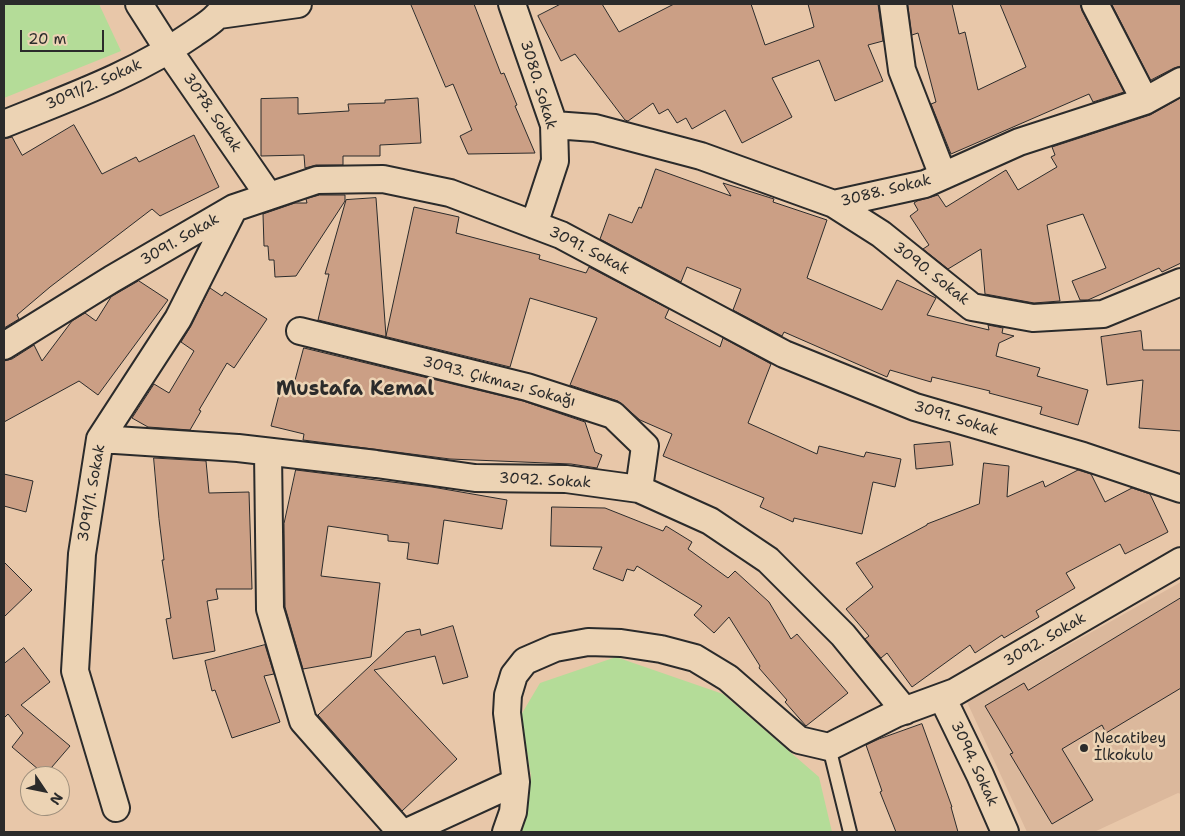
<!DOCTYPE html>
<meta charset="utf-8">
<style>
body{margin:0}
#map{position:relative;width:1185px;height:836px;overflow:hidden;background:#e8c7a9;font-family:"Shantell Sans",sans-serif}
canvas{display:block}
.frame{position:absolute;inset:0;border:5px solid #2b2b2b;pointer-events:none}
.north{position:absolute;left:20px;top:766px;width:50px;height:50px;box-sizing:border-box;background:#ecd3b4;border:1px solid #9f907d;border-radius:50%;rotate:124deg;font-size:14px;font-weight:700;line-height:20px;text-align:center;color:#2b2b2b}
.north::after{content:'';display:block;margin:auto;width:18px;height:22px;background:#2b2b2b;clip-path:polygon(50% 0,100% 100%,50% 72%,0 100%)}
.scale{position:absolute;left:20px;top:30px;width:84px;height:22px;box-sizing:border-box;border:2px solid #2b2b2b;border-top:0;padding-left:6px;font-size:15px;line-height:18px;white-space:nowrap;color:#2b2b2b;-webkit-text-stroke:4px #ecd3b4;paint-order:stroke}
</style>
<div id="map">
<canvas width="1185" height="836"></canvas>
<div class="frame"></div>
<div class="north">N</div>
<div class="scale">20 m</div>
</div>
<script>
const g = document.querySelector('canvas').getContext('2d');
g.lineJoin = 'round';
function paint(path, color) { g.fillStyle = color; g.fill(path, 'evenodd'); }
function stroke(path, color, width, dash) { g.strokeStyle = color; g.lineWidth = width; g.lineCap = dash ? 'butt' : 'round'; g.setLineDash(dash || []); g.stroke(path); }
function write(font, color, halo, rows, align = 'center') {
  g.font = font + ' "Shantell Sans",sans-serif'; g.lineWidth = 5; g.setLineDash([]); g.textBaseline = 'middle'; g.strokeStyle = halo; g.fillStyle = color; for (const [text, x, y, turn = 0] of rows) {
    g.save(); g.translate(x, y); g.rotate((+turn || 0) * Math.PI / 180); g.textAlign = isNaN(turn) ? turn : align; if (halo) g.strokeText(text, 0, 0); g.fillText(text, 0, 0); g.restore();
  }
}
const built = new Path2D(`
 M1181,582V794L1178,793L1094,832H1027L967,702Z`);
const green = new Path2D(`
 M4,4H99L121,51L4,98Z
 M616,657L723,694L819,777L832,832H522L526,818L531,776L521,715L540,683Z`);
const building = new Path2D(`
 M411,4H474L501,74L504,73L517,105L515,106L535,153L468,154L460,136L472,130L453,84L446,87Z
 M561,4H602L619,32L674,4H751L765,45L814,27L808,4H878L883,41L868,45L883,81L835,101L819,60L772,78L792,117L742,143L725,110L692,129L686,118L677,123L668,109L659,114L653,103L628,121L625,120L575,54L561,61L538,16Z
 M908,4H952L959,34L965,32L978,90L1026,67L1000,4H1080L1082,11L1124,92L1093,102L1089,94L951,154L931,104L936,102L918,33L912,35Z
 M1112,4H1181V66L1174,68L1151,80Z
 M298,98V114L349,111L348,104L385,103V100L418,98L421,143L380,145V156H343V165H316L305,168L304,155L261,156V99Z
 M1181,98V263L1162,272L1159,268L1088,300H1080L1072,281L1106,268L1083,214L1047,225L1060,301L1034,303L985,294L981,249L948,269L923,249L929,245L910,216L918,210L914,203L917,201L938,195L946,207L1006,170L1018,190L1057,167L1051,157L1055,155L1052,147L1150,115Z
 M74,125L102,174L136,157L139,162L194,135L219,187L160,216L152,209L50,287L17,315L19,319L4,328V139L12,137L22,155Z
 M656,169L731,196L723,183L774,199L773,202L827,220L807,278L882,310L897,280L936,298L927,315L989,330L988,325L1003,328L1002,333L1014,336L999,343L996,356L1040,368L1037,376L1088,390L1078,425L1040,414L1042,407L989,393L990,391L932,377L931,382L890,370L887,377L784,332L782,336L733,310L741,289L687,267L681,282L600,239L609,214L632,223L639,207L641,208Z
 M320,195H345V201L296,276L275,277L274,260H269L268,246H264L263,214L295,203H307L306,199Z
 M376,198L386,336L414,207L459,217L456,233L540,255L539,259L586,273L589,267L669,309L665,318L720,347L723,338L771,364L748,423L817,454L819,446L864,457L866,452L901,459L895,487L873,482L862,534L794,518L793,522L760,507L764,498L663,456L672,434L640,420L618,401L570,385L597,318L530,298L510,367L318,320L329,274H325L346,200Z
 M139,281L168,300L98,395L79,381L4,422V361L12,359L34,345L42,361L72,321L85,313L96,321L111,297Z
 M210,288L222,296L225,292L267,319L234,368L227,363L199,410L201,411L190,430L148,427L132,418L154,384L169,393L194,351L181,342L191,326Z
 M1141,331L1143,350H1181V431L1139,428L1143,380L1107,385L1101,337Z
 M304,348L523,401L585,422L595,452L602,455L597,468L571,464L450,459L303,440L304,434L271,426L281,387L292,390Z
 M950,442L953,465L916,469L914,445Z
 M154,458L206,461L209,493L249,492L252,589H216L218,599L207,601L215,651L173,659L166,619L171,618L162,560H164L159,519Z
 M984,463L1009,466L1007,497L1043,481L1045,487L1078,470L1091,474L1105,502L1132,488L1150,494L1168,532L1125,554L1120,544L1066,573L1075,588L1036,611L1039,617L1004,638L1002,635L975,653L970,645L912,687L887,653L881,658L865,639L869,636L846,609L873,587L856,563L927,525V524L979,504Z
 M296,470L432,487L507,500L502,529L444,520L438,564L407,559L409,543L388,541V535L328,526L321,576L380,583L371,657L303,669L285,607L284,524Z
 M4,474L33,481L26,512L4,506Z
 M552,507L605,508L663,531L666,526L692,542L688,549L728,578L735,571L769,602L791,639L797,634L848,693L806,726L785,702L787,700L759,668L760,666L729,617L714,633L694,615L702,606L637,566L634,571L627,569L623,581L593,569L602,547L551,546Z
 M4,562L32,590L4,617Z
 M1181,598V688L1106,733L1102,725L1062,749L1093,800L1052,824L1010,754L1013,753L985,706L1024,683L1028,690Z
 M453,626L468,677L443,684L435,656L374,670L457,759L402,811L318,715L406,632L420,629L421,635Z
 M265,645L274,674L264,676L280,722L232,738L215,690L212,691L205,661Z
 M24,648L50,682L21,705L70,746L45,775L12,747L23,733L8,714L4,718V664Z
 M922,724L952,807H951L958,832H896L880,792L882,791L866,745L879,739Z`);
const lane = new Path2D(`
 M829,747L850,832`);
const street = new Path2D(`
 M139,4L169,51L269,196
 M512,4L554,125L555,161L534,225
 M893,4L902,70L943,176
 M1095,4L1145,101
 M219,15L298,4
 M4,124C68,98 136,74 193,34C206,25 218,18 226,4
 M554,125L595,128L701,156L834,204L925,184L1019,142L1145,101L1181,81
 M834,204L881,234L972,307L1033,318L1103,314L1181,282
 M300,331L527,387L613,415L645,446L639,489
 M4,346L112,279L234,208L317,180L383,179L450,193L561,235L784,354L915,407L1083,456L1181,489
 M100,439L238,448L376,464L475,478L566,479L639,489L710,521L768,560L843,635L905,711
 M268,452L270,609L303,721L401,832
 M942,697L980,775L1005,832
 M116,808L75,671L82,554L100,439L178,319L234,208
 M407,832L516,782
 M506,832L513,812L516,782L507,713L508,695L514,675L525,661L555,648L588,642L621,643L661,649L695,658L728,678L799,740L829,747L895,714L955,692L1181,561`);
const markers = [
 [1084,748,5,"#2b2b2b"]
];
const streetNames = [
 ["3091/2. Sokak",94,85,-24],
 ["3080. Sokak",538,85,73],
 ["3078. Sokak",212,113,56],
 ["3088. Sokak",886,191,-14],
 ["3091. Sokak",180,240,-30],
 ["3091. Sokak",589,251,27],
 ["3090. Sokak",931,274,38],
 ["3093. Çıkmazı Sokağı",499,382,15],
 ["3091. Sokak",956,419,17],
 ["3092. Sokak",545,481,3],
 ["3091/1. Sokak",92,493,-80],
 ["3092. Sokak",1045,640,-30],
 ["3094. Sokak",974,764,65]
];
const poiNames = [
 ["Necatibey",1094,739],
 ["İlkokulu",1094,756]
];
const districtNames = [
 ["Mustafa Kemal",355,390]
];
paint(built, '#dbb89c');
paint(green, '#b4dc98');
paint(building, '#cb9f85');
stroke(building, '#2b2b2b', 1);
stroke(lane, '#2b2b2b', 16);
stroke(street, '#2b2b2b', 30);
stroke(lane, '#ecd3b4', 12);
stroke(street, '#ecd3b4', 26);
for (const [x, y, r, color] of markers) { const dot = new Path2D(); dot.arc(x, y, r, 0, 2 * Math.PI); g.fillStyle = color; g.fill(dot); stroke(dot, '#ecd3b4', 2); }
write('15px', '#2b2b2b', '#ecd3b4', streetNames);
write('15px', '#2b2b2b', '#ecd3b4', poiNames, 'left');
write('bold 20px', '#2b2b2b', '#ecd3b4', districtNames);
</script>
